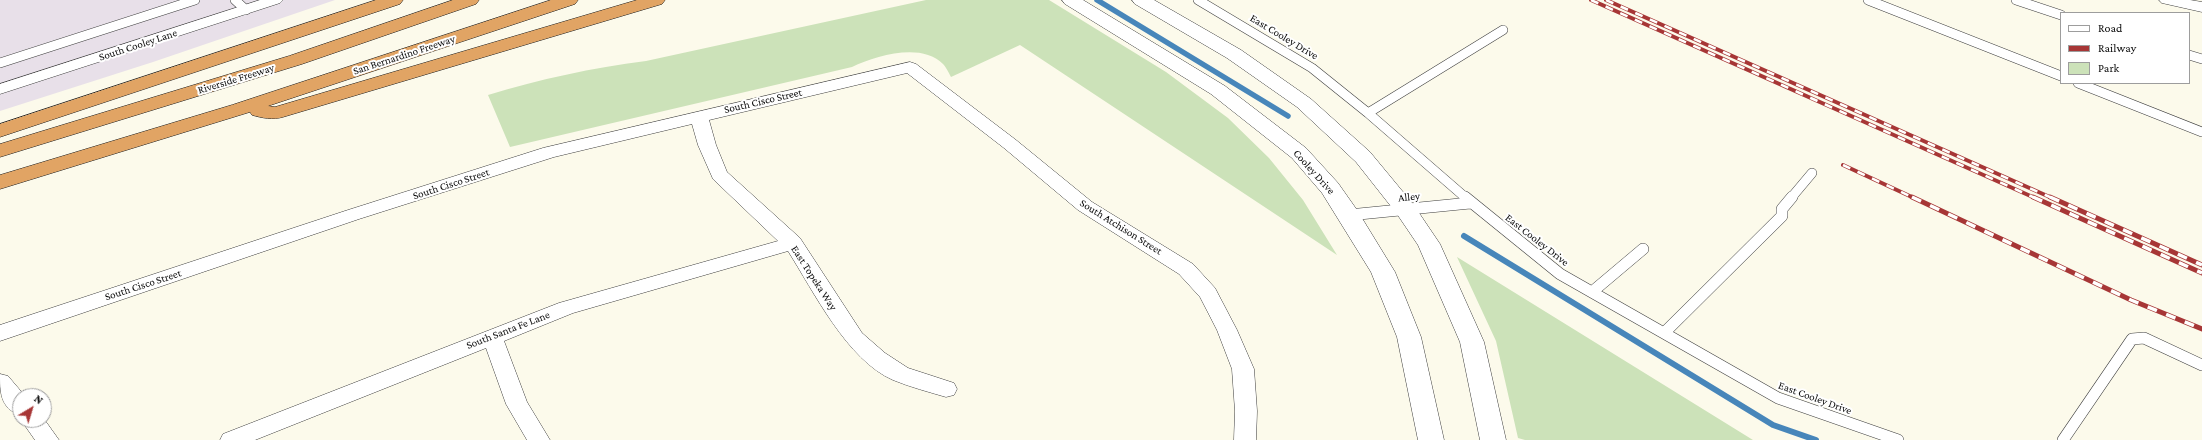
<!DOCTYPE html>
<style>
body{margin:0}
#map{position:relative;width:2202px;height:440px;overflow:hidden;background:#fcfaeb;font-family:"Crimson Pro",serif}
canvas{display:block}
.legend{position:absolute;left:2060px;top:12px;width:130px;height:72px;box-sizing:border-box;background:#fff;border:1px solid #9d9d9d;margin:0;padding:5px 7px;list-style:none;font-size:12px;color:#0b0b0b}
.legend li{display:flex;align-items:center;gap:8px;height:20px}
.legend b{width:20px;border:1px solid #9d9d9d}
.north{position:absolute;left:12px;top:388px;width:40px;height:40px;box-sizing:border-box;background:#fff;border:1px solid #9d9d9d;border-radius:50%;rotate:38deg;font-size:11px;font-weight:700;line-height:16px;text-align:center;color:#0b0b0b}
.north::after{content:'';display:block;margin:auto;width:14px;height:18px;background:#a73636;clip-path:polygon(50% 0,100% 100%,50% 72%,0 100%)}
</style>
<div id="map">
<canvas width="2202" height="440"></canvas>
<ul class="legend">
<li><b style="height:5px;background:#fff"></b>Road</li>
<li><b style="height:5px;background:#a73636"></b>Railway</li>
<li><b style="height:11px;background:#cce2b9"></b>Park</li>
</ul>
<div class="north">N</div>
</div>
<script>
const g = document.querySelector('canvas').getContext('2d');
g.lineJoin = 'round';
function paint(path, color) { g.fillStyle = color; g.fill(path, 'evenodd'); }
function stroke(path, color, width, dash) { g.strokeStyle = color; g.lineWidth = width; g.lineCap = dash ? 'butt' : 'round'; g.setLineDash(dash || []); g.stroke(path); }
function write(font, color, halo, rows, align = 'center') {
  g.font = font + ' "Crimson Pro",serif'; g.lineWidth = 4; g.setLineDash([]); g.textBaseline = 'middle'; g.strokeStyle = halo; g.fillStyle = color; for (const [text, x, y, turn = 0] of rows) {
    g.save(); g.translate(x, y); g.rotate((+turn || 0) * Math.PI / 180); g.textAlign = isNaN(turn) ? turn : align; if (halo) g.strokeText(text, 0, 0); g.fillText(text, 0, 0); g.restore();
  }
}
const industrial = new Path2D(`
 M0,0H335L153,62L0,111Z`);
const green = new Path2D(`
 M926,0H1049L1166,72L1228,118L1269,158L1303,200L1337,255L1020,45L951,77C949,73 946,67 943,64C921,42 876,56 852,67L510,147L488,95C540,79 592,68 646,61Z
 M1457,257L1753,440H1525L1518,438L1496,341Z`);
const streamFar1 = new Path2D(`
 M1097,0L1288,116`);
const stream = new Path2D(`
 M1464,236L1773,425L1816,440`);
const serviceFar1 = new Path2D(`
 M235,0L246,10
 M1198,0L1312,68L1368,113L1466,198
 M1868,0L2061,76
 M2016,0L2061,15
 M2189,55L2202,59
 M0,63L195,0
 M2078,83L2202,132
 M1368,113L1503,30
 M1791,198L1812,173`);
const service = new Path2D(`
 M1465,197L1560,274L1778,398L1898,440
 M1349,215L1470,203
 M1592,292L1643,249
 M1664,333L1782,216V209L1792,197
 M2063,440L2132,339L2144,338L2202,365`);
const minor = new Path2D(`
 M260,0H283L280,3L0,94V84Z
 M2159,0H2190L2202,2V12L2162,3Z
 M910,62L916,64L1016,140L1092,202L1193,264L1215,288L1237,330L1254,369L1257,411L1256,440H1234L1235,411L1232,369L1217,330L1200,297L1179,274L1078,210L1004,148L907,73L709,120L716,145L727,172L800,238L862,333L885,353L908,368L954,383L957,389L954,395L946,397C929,392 910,387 893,380C847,360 814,292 788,251L573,313L504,341L527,402L550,440H527L506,404L486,348L255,440H220L223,434L559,303L778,241L713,179L698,145L692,124L554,157L359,219L0,341V325L345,211L543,148Z
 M0,374L8,376L25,396H20V415C0,408 0,392 0,374Z
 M44,419L59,440H35L21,420Z`);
const tertiary = new Path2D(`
 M1062,0H1083L1225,86L1306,148L1338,183L1357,210L1395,272L1421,337L1444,440H1418L1397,337L1371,272L1322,193L1292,158L1211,94L1065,4Z
 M1132,0H1154L1241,50L1311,99L1370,152L1413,204L1440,244L1484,342L1506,440H1480L1460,342L1418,245L1397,214L1356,162L1297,107L1227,58L1135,4Z`);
const motorway = new Path2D(`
 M376,0H403L400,4L0,137V124Z
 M453,0H479L476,4L302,64L0,157V144L289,56Z
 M551,0H578L575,4L268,106L275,107L637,0H665L662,4L283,117C273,120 262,118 252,115L250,112L0,189V175L232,105Z`);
const railFar1 = new Path2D(`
 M1591,0L2035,198
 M1606,0L2052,198
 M1843,165L1914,198`);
const rail = new Path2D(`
 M1912,197L2131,300L2202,329
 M2033,197L2202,273
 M2050,197L2202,265`);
const streetNames = [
 ["East Cooley Drive",1284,37,31],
 ["South Cooley Lane",138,45,-18],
 ["San Bernardino Freeway",404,55,-18],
 ["Riverside Freeway",236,79,-17],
 ["South Cisco Street",763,101,-13],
 ["Cooley Drive",1314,172,48],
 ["South Cisco Street",451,184,-18],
 ["Alley",1409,197,-6],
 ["South Atchison Street",1121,227,32],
 ["East Cooley Drive",1537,240,38],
 ["East Topeka Way",814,278,57],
 ["South Cisco Street",143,285,-18],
 ["South Santa Fe Lane",508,330,-21],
 ["East Cooley Drive",1815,398,20]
];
paint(industrial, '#e8e0e9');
paint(green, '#cce2b9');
stroke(streamFar1, '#4786ba', 5.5);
stroke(stream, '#4786ba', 6);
stroke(serviceFar1, '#3e3e3e', 10);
stroke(service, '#3e3e3e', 12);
stroke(minor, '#3e3e3e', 1);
stroke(tertiary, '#3e3e3e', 1);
stroke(motorway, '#1c1c1c', 1);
stroke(serviceFar1, '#fff', 9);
stroke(service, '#fff', 11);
paint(minor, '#fff');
paint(tertiary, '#fff');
paint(motorway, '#e1a464');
stroke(railFar1, '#a73636', 4);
stroke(rail, '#a73636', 5);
stroke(railFar1, '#fff', 2.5, [8]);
stroke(rail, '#fff', 3.5, [10]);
write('11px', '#0b0b0b', '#fff', streetNames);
</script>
